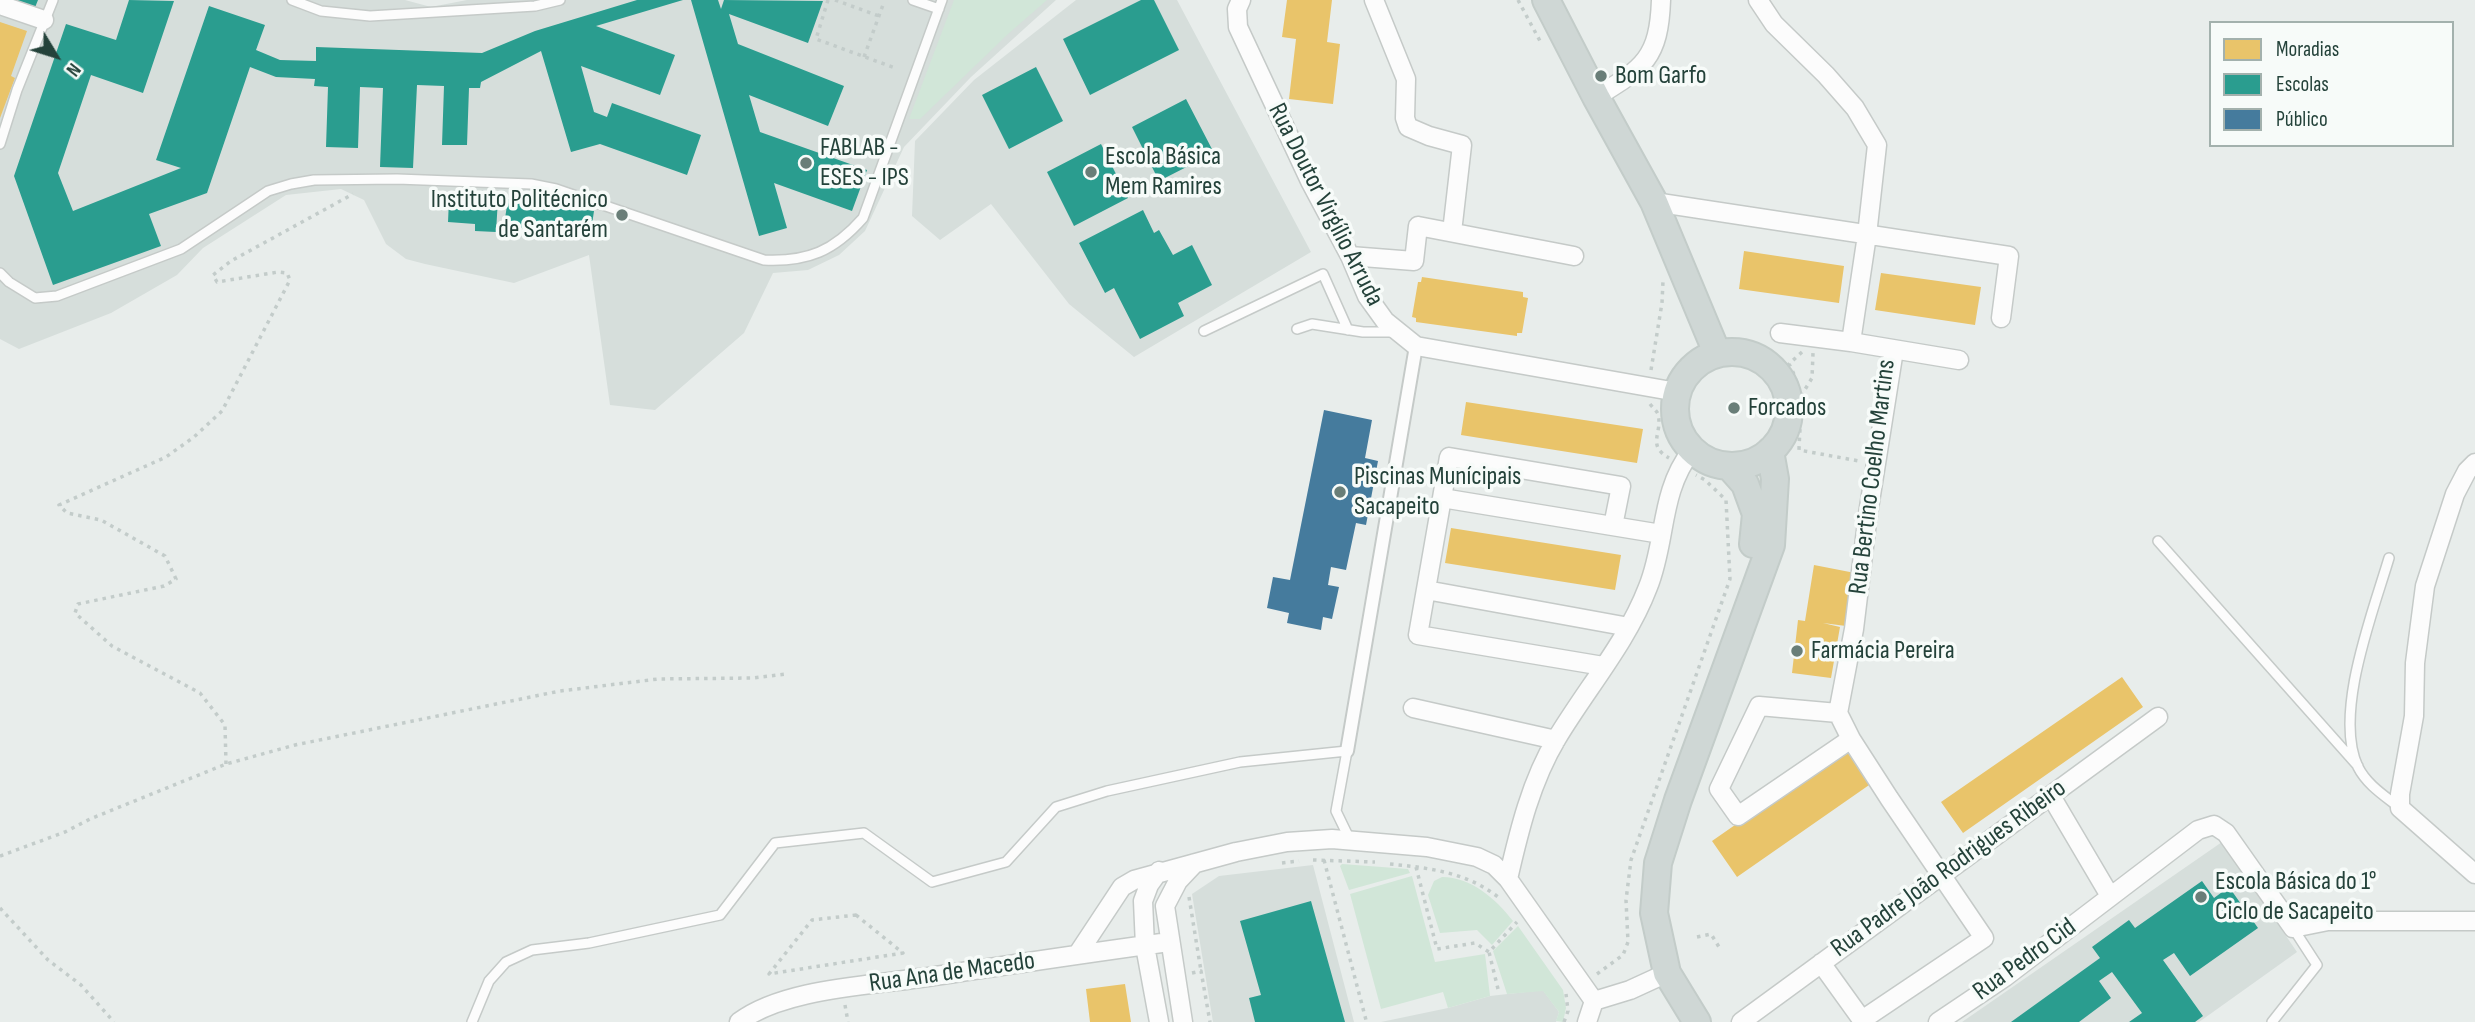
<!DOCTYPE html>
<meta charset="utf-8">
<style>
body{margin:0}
#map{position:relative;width:2475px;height:1022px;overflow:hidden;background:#e8edeb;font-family:"Sofia Sans Condensed",sans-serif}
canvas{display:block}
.legend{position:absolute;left:2209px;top:21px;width:245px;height:126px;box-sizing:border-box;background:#f7fbf9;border:2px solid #a3b1ad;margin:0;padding:9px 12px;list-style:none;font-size:21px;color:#24423a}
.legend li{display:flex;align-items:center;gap:14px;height:35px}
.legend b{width:35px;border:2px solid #a3b1ad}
.north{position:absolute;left:21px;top:21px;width:70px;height:70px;-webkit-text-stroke:5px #f7fbf9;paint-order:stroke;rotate:128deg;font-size:19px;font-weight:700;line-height:28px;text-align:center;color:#24423a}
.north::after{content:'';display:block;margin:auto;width:24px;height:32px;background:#24423a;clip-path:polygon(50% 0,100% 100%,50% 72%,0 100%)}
</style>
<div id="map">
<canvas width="2475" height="1022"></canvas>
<ul class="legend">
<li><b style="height:19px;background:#e9c46a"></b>Moradias</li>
<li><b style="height:19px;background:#2a9d8f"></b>Escolas</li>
<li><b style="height:19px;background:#457b9d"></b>Público</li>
</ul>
<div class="north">N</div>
</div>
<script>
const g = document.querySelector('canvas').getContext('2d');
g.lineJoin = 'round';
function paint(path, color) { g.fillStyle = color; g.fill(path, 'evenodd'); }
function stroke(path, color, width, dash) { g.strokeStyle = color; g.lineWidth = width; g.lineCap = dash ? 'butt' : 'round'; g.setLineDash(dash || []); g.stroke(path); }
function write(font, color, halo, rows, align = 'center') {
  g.font = font + ' "Sofia Sans Condensed",sans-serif'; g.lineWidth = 7; g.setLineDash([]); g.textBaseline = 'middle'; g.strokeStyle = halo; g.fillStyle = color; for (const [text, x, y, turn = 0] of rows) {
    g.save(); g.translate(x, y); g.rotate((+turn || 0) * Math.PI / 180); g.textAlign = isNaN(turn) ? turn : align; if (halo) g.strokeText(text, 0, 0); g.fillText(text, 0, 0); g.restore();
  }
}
const built = new Path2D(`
 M0,0H405L431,7L467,0H1056L971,77L904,147L865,231L839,255L808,270L773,273L744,333L655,410L610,405L589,255L514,283L425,264L406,259L386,244L364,200L341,189L286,195L203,248L177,275L111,313L19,349L0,339Z
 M1076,0H1177L1311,252L1134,357L1069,304L991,204L940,240L912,216L915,141L974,80Z
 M2222,842L2297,952L2199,1022H1962Z
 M1313,865L1354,1022H1213L1192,894L1219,876Z
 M1543,990L1559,1012L1556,1022H1381L1448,1008L1490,996Z`);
const green = new Path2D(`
 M954,0H1047L1008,34L920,119H909Z
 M1342,864L1408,869L1410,873L1349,890L1340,866Z
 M1412,876L1435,962L1485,954L1490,996L1448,1008L1443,992L1381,1009L1350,894Z
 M1442,877C1471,877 1496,899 1513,921L1492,945L1477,930L1440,933L1428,895L1434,881Z
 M1518,926L1563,990L1566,1008L1563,1022L1556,1021L1559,1012L1543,991L1507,994L1493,951Z`);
const homes = new Path2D(`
 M1287,0H1332L1327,42L1340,44L1333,104L1289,99L1296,39L1282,37Z
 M0,22L27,31L11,76L15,78L0,118Z
 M1744,251L1844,266L1839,303L1739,289Z
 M1881,273L1981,287L1975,325L1875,310Z
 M1422,277L1523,292V297L1528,298L1522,333H1517V336L1416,322V318L1412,317L1418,282H1421Z
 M1466,402L1643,429L1637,463L1461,435Z
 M1451,528L1621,555L1615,590L1445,563Z
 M1814,565L1855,573L1846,626L1823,623L1840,627L1831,678L1792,673L1798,620L1805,621Z
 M2122,677L2143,707L1963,833L1941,802Z
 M1847,747L1872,783L1737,877L1712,841Z
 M1125,984L1131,1022H1090L1086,989Z`);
const schools = new Path2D(`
 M8,0H38L34,10Z
 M129,0L174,1L143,93L91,75L58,173L73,211L181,168L156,160L209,6L265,25L256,50L280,60L316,61V47L482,53L535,31L637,0H683L596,26L675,55L660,95L581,66L594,112L607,117L612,103L701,135L687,175L600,144L571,152L541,51L481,82L480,88H469L467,145H442L444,86L417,85L413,168L380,167L383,88L360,87L358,148L326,147L328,87L314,86L315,79L276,77L250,67L207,193L149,214L161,246L53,285L14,176L66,24L116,40Z
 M691,0H718L721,9L724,0L823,1L808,43L729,14L738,44L844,86L828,126L749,95L760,132L867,170L852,211L774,183L787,228L759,236Z
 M1141,0H1154L1179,50L1090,95L1063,39Z
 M1036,67L1063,121L1009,149L982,95Z
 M1186,99L1214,153L1159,181L1132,127Z
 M1101,144L1128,198L1074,226L1047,172Z
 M477,197L498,199L496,232L475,231V224L448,222L449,200L477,202Z
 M508,199L594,211L590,238L504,225Z
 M1143,210L1154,233L1159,230L1173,255L1192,245L1212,285L1178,303L1184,316L1140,339L1114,288L1105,293L1079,243Z
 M2202,881L2214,898L2229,887L2258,928L2190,976L2174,953L2163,960L2203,1016L2195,1022H2129L2142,1013L2112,972L2099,981L2111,998L2079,1022H2011L2100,958L2092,947L2129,920L2135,928Z
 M1311,901L1345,1022H1255L1249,998L1261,995L1240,921Z`);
const public = new Path2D(`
 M1324,410L1372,420L1365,458L1378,461L1366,525L1356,523L1346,570L1331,567L1328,585L1339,587L1332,619L1323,617L1321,630L1287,623L1289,613L1267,608L1273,577L1290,580Z`);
const path = new Path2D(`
 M828,0L816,39L895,68
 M835,0L879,16
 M1518,0L1540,41
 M864,57L884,2
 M1802,352L1789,364C1805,393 1800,417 1799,450L1859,461
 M1651,370L1662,303L1663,281
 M1801,396L1812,378L1813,353
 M1650,404C1653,408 1656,410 1658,414C1663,433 1646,445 1669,458
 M226,764L225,725L200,693L112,646L75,613L78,604L164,586L176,579L165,556L101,520L67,513L59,505L166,457L194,437L222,411L290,280L287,273L278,272L217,282L213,275L231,261L353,194
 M0,856L65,832L90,819L226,764L295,745L560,691L658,679L753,678L786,674
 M1313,860L1375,862
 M1324,860L1366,1020
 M1282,863L1299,861
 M1390,864C1429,868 1466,872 1498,897
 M1416,867L1437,949L1475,943L1489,952
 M1189,897L1201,971
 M0,908L48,960L81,985L114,1022
 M856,915L903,953L769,974L812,920Z
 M1697,937L1711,934L1719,947
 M1192,973L1201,971L1210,1022
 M1597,974L1623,955L1628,942L1626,900L1631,860L1730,579L1726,500L1705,480L1696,475
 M1498,989L1489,952L1517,922
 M845,1005L848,1022
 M1564,1022L1568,1011L1566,994`);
const service = new Path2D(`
 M292,0L321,11L370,16L535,6L560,0
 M913,0L939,9
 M0,144L17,90L53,0
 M0,273L9,282L35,298L57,296L181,249L268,191L291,184L314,180L397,179L531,184L556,189L764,260C808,262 834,251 863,218L942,0
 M1297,329L1312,324L1363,332H1397
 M1204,331L1323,274L1348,330
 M2158,541L2358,766
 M2389,558C2373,612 2333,714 2358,767C2367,785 2385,796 2400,808
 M472,1022L489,981L506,962L532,950L589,943L720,915L775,843L864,833L932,882L1006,862L1056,807L1107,791L1240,762L1347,751L1336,811L1350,840
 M2272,1022L2317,965L2293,928`);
const pedestrian = new Path2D(`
 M1347,751L1416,346`);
const minor = new Path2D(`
 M1241,0L1237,9L1238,27L1310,181L1350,256L1367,296L1385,321L1416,346L1677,392
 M1374,0L1406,79L1405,118L1408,127L1429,136L1462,145L1452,232
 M1758,0L1774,24L1826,75L1855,108L1877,145L1867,235L1851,342L1959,360
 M0,5L44,20
 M1596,97C1643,68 1659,59 1661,0
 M1654,202L2009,256L2001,318
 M1350,256L1414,261L1418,226L1574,256
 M1780,333L1851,342
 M2475,463L2467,471L2455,494L2425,586L2415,663L2414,716L2400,794V808L2475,874
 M1442,498L1449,457L1621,486L1613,526
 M1426,590L1629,627
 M1603,666L1418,635L1442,498L1661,534
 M1413,708L1556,740
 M1838,713L1759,706L1719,789L1738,816L1851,739
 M2051,796L2110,896
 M1508,879C1519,831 1531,781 1557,738C1587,688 1627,642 1648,587C1667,540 1659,493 1692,450
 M1077,955L1122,887L1134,880L1236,852L1287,842L1332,839L1427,847L1477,857L1494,865L1508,879L1594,1001
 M1821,963L1862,1020L1984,938L1889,798L1851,739L1838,713L1854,629L1868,514L1894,350
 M739,1022C783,989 866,986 920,978C1003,966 1086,953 1169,942
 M1159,1022L1145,946L1143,901L1149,885L1159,871
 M1183,1022L1165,906L1178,881L1195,863
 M1587,1022L1594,1001L1630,990L1667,973
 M1741,1022L2158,717
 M1938,1022L2005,977L2198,830L2214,825L2226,833L2293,928L2328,921H2475`);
const primary = new Path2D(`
 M1546,0L1596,97L1654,202L1717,353
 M1675 409a57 57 0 1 1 114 0a57 57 0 1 1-114 0Z
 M1729,466L1745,484L1756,514L1753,544
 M1697,1022L1667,973L1654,913L1658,863L1678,800L1771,545L1775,479L1770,451`);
const markers = [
 [1601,76,7,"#697e78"],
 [806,163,7,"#697e78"],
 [1091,172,7,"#697e78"],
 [622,215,7,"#697e78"],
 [1734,408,7,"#697e78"],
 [1340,492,7,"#697e78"],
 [1797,651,7,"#697e78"],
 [2201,897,7,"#697e78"]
];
const poiNames = [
 ["Bom Garfo",1615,76],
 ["FABLAB -",820,148],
 ["ESES - IPS",820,178],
 ["Escola Básica",1105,157],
 ["Mem Ramires",1105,187],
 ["Instituto Politécnico",608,200,"right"],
 ["de Santarém",608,230,"right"],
 ["Forcados",1748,408],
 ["Piscinas Munícipais",1354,477],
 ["Sacapeito",1354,507],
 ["Farmácia Pereira",1811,651],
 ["Escola Básica do 1°",2215,882],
 ["Ciclo de Sacapeito",2215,912]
];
const streetNames = [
 ["Rua Doutor Virgílio Arruda",1325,205,63],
 ["Rua Bertino Coelho Martins",1873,477,-83],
 ["Rua Padre João Rodrigues Ribeiro",1949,869,-36],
 ["Rua Pedro Cid",2025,960,-36],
 ["Rua Ana de Macedo",952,973,-8]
];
paint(built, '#d6dedb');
paint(green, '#d1e6d8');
paint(homes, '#e9c46a');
paint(schools, '#2a9d8f');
paint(public, '#457b9d');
stroke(service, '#c5cac8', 12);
stroke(pedestrian, '#c5cac8', 16);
stroke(minor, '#c5cac8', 21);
stroke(primary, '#c3ccc9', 30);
stroke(path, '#c3ccca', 3.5, [3.5, 5]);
stroke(service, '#fcfcfc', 9);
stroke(pedestrian, '#fcfcfc', 12);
stroke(minor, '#fcfcfc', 18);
stroke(primary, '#cfd7d5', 26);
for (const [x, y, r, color] of markers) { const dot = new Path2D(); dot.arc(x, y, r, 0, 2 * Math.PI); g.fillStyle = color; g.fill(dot); stroke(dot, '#f7fbf9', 2.5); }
write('26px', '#24423a', '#f7fbf9', poiNames, 'left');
write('26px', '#24423a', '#f7fbf9', streetNames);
</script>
